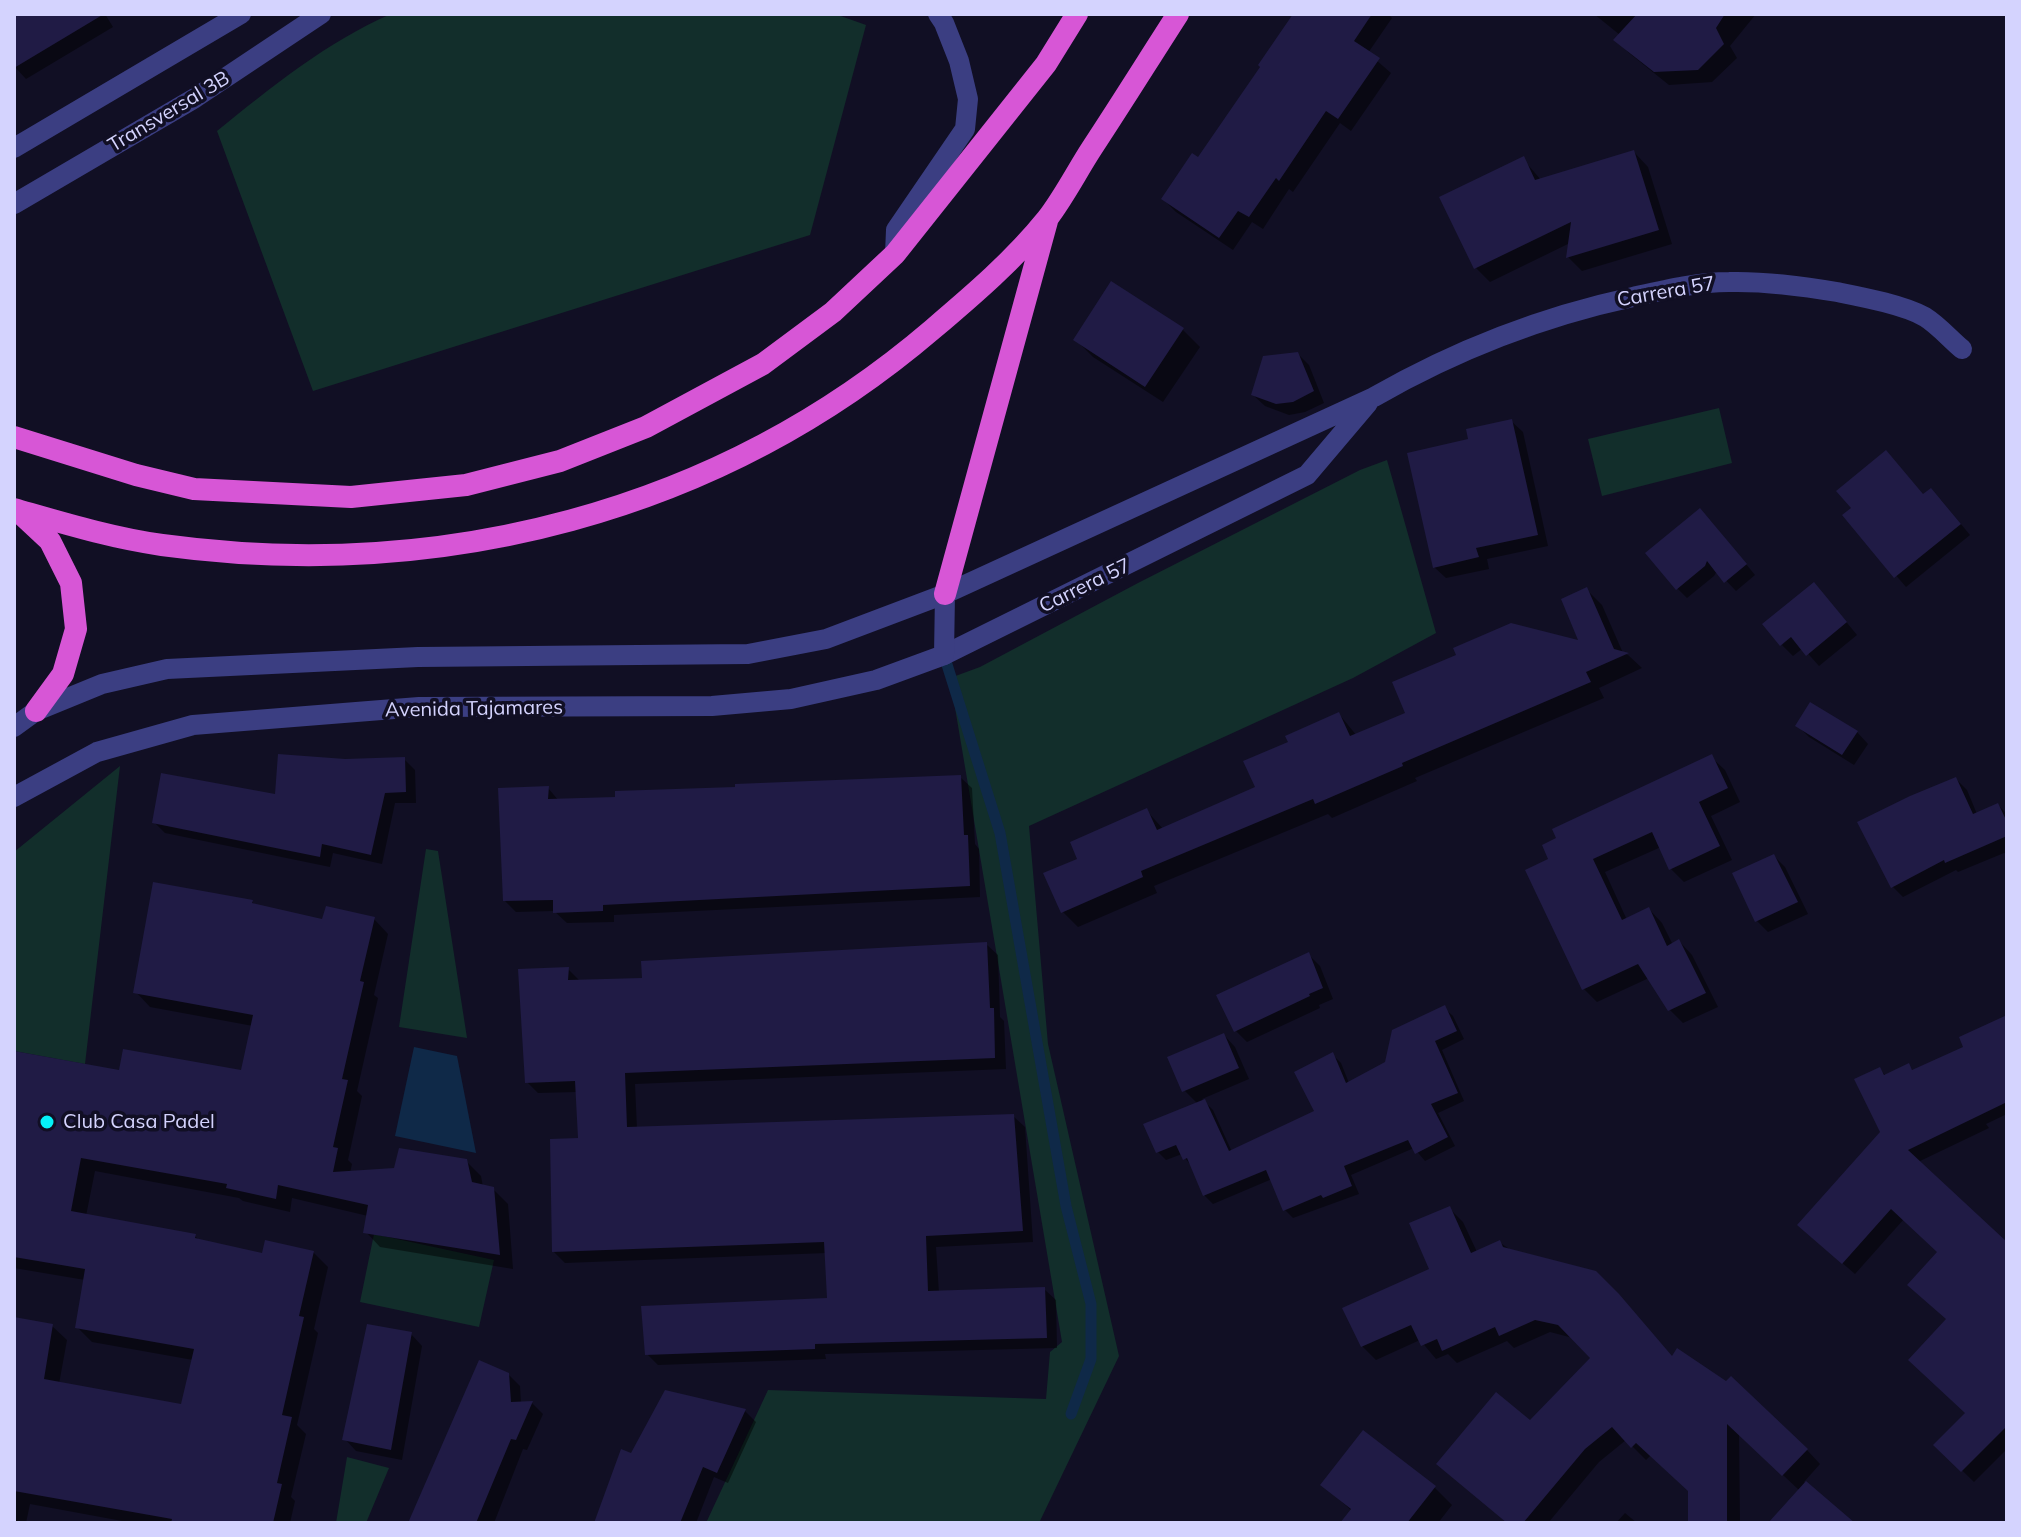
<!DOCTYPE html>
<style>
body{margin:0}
#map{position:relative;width:2021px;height:1537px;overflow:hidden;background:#110f24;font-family:Mulish,sans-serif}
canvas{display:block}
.frame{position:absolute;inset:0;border:16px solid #d4d3fe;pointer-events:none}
</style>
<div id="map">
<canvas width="2021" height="1537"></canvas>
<div class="frame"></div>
</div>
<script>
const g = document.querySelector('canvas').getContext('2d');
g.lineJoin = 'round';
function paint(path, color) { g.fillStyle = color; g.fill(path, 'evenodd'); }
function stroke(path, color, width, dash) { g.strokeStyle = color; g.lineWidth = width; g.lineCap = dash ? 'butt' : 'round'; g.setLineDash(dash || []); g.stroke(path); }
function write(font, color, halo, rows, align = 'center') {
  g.font = font + ' Mulish,sans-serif'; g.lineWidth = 7; g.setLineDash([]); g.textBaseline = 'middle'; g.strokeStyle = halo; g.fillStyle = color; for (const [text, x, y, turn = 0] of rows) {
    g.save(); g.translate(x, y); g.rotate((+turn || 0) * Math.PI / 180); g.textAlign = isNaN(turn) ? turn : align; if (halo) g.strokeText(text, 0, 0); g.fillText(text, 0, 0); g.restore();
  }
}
const green = new Path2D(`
 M391,14H835L866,25L810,235L313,391L217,131C270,88 328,41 391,14Z
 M1719,408L1732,463L1602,496L1588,439Z
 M1387,460L1436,633L1353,678L1029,826L1048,1044L1119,1356L1039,1523H706L768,1390L1046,1399L1050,1352L1062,1342L950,678L980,667L1138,583L1360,470Z
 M120,766L85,1064L14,1051V852Z
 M426,849L438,851L467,1038L399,1027Z
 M374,1234L494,1260L479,1327L360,1302Z
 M347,1457L389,1468L366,1523H336Z`);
const water = new Path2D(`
 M414,1047L457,1056L476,1153L395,1136Z`);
const shadow = new Path2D(`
 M14,14H105L113,27L26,79L14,66Z
 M1295,14H1388L1392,18L1368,53L1391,73L1351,131L1340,123L1293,192L1289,189L1263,229L1252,222L1233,250L1176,212L1163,199L1199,160Z
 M1594,14H1756L1730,46L1737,58L1712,82L1669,85L1629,53L1616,40L1620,35Z
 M1634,152L1648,167L1672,244L1582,271L1568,257L1570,243L1490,282L1476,268L1523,159L1541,180Z
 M1182,329L1200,347L1163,402L1093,357L1075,339Z
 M1298,354L1309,365L1324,403L1305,412L1289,415L1265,406L1253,395Z
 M1511,421L1523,432L1548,546L1487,559L1489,569L1446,578L1434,567L1470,441Z
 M1924,496L1941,500L1970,535L1906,587L1845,516Z
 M1710,520L1755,575L1736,591L1717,571L1714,576L1687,598L1677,588Z
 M1587,590L1602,605L1623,653L1628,655L1642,668L1599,688L1604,698L1415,778L1417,781L1332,818L1328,814L1154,886L1157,893L1078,927L1063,912L1046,874L1080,860L1147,811L1164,830L1257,788L1290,743L1339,714L1357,736L1582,643Z
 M1825,596L1857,635L1819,666L1803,648L1793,656L1782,645Z
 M1798,726L1857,732L1868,744L1854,765L1809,737Z
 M1711,757L1725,770L1740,802L1711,816L1732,860L1684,882L1671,869L1661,847L1605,872L1627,920L1649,909L1662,923L1673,945L1679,941L1692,955L1718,1007L1683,1023L1669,1009L1649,978L1597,1002L1584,989L1551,860Z
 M404,759L415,770L416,803H395L382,864L333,853L330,867L165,833L154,822L277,797L345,761Z
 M960,777L972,788L975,844L979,849L980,897L614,915V922L567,923L554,911L516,912L505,901L548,788L559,801Z
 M1956,779L1967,790L1977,814L1998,805L2007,814V854L2004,853L1958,872L1956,870L1903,897L1892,886Z
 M1774,856L1785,867L1808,914L1768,932L1757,921Z
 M252,902L256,906L324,922L374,919L388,934L374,995L378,998L357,1091L362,1096L348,1160L352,1164L350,1173L466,1161L481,1176L483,1187L493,1189L508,1204L513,1269L380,1247L366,1232L368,1216L292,1198L290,1212L243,1201L239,1198L95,1171L86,1216L195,1236L200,1241L264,1255L313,1252L328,1267L314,1329L318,1333L297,1425L306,1434L291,1497L295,1501L290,1523H133L30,1504L26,1523H14V1319L52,1326L67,1340L59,1384L183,1406L193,1360L92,1342L77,1327L85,1280L14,1268V1053L121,1072H243L253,1026L150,1007L136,992Z
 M986,944L998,955L1000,1017L1004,1021L1006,1069L635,1084L637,1129L1013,1116L1025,1127L1033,1242L936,1247L939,1293L1044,1289L1056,1300L1057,1348L825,1354L826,1359L658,1365L647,1354L829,1300L827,1253L565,1263L554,1252L580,1140L577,1092L538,1093L527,1082L568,969L579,980H644Z
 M1308,954L1320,966L1333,999L1319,1005L1320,1008L1247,1042L1236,1031Z
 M1444,1008L1453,1016L1464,1039L1442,1050L1464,1101L1438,1113L1455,1146L1425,1161L1414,1148L1351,1175L1359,1194L1293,1218L1285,1210L1272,1179L1213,1204L1204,1195L1192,1167L1182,1154L1166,1160L1158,1152L1198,1104L1184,1090L1224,1035L1235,1047L1249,1079L1202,1099L1213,1110L1232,1152L1317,1112L1333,1055L1341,1063L1349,1083L1386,1064Z
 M2007,1017V1114L1986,1124L1989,1128L1918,1162L2007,1245V1449L1974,1482L1936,1445L1968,1413L1948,1319L1940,1253L1904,1219L1855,1274L1811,1236L1883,1132L1880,1069L1886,1076L1908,1066L1914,1071L1966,1048Z
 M1449,1208L1463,1222L1477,1252L1499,1242L1807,1450L1820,1464L1804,1482L1851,1523H1771L1799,1490L1739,1434L1740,1523H1690V1491L1651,1455L1646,1460L1626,1440L1599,1462L1548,1523H1507L1530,1423L1593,1358L1573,1338L1550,1332L1514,1348L1507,1341L1457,1363L1448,1354L1436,1359L1420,1340L1376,1360L1362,1346L1431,1270Z
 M411,1334L422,1346L402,1460L356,1451L345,1439Z
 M508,1374L520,1386L521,1404L532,1403L543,1414L527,1450L523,1449L494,1523H410Z
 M745,1411L756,1422L728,1483L714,1477L696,1523H595Z
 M1323,1485L1435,1488L1452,1505L1438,1523H1343L1352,1511Z
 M1625,1513L1637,1523H1616Z`);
const stream = new Path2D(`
 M944,655L1000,833L1066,1206L1091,1304V1359L1071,1414`);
const building = new Path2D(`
 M14,14H104L14,68Z
 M1293,14H1372L1354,41L1380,58L1338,119L1326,111L1279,181L1276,178L1249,217L1238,211L1219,238L1161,199L1192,153L1198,157L1260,67L1258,65Z
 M1637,14H1725L1716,28L1724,44L1698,70L1654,72L1613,40Z
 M1634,150L1659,230L1566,258L1571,222L1474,269L1439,197L1524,156L1535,180Z
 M1111,281L1184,328L1145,387L1073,340Z
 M1298,352L1314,391L1293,402L1276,404L1251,395L1263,356Z
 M1512,419L1538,535L1476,548L1479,557L1433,568L1407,453L1468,439L1466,429Z
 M1886,450L1923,494L1931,488L1961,524L1894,578L1842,515L1851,508L1836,491Z
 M1700,508L1747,564L1724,583L1707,561L1705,566L1676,590L1645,553Z
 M1814,582L1847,622L1806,656L1791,637L1780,646L1762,624Z
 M1587,587L1614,649L1629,653L1586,672L1591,682L1402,763L1403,766L1315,804L1313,799L1141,871L1143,877L1061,913L1043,873L1077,859L1070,842L1147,808L1157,830L1255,787L1243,761L1288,742L1285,736L1339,712L1350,736L1405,713L1392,682L1456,655L1453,648L1511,623L1578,640L1561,599Z
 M1810,702L1858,731L1842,755L1795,726Z
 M278,754L345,759L405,757L406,792L385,793L371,855L322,844L320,857L152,823L161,773L275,794Z
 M1712,754L1728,788L1699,802L1720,846L1669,870L1652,832L1593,859L1622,920L1649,907L1667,946L1679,939L1706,993L1668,1011L1638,964L1582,990L1525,870L1548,859L1542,845L1556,838L1552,829Z
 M961,775L964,835H968L970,886L603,905V911L553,913V900L503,901L498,788L549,786L548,799L615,797V791L735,787V784Z
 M1956,777L1973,814L1998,803L2007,822V836L1945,863L1944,860L1891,888L1857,822L1910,796Z
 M1774,854L1798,902L1755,922L1732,873Z
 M153,882L253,900L252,903L322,919L326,906L375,917L360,981L364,982L342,1079L348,1080L333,1147L338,1148L333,1172L394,1168L399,1148L467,1159L472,1182L494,1187L500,1255L363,1233L368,1205L278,1185L276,1199L226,1188L227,1184L81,1158L71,1211L196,1234L195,1238L262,1253L265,1240L314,1251L299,1316L304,1317L282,1415L292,1417L277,1483L282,1484L273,1523H171L172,1519L14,1491V1317L53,1324L44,1379L181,1404L194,1349L75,1328L85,1269L14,1257V1051L119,1070L123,1049L241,1070L253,1015L133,993Z
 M987,942L990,1008H994L995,1058L625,1073L627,1127L1014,1114L1023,1231L926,1236L928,1291L1045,1287L1047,1338L815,1344V1349L645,1355L641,1306L827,1298L824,1242L552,1252L550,1139L578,1138L575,1081L525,1083L518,969L569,967L568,980L642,978L641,961Z
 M1309,952L1323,988L1309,994L1310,996L1234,1032L1216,995Z
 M1445,1005L1457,1031L1435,1041L1458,1093L1431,1104L1448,1137L1415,1154L1408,1140L1344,1166L1352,1186L1323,1198L1321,1195L1283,1211L1266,1170L1203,1196L1187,1158L1183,1160L1176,1145L1156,1153L1143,1124L1205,1099L1229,1151L1314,1111L1294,1072L1333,1052L1346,1083L1385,1062L1392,1030Z
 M2007,1015V1102L1908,1150L2007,1242V1426L1961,1472L1933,1445L1965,1413L1908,1360L1946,1319L1907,1285L1937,1252L1891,1209L1842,1264L1797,1225L1880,1132L1854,1079L1880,1067L1884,1075L1909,1063L1912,1070L1963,1047L1959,1037Z
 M1224,1033L1239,1068L1182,1092L1167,1057Z
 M1450,1206L1471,1253L1500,1240L1503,1247L1596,1271L1619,1294L1672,1356L1677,1348L1726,1381L1731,1376L1808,1449L1782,1476L1727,1424V1523H1688V1491L1636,1443L1631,1448L1612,1427L1585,1449L1523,1523H1507L1436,1464L1496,1392L1530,1420L1590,1358L1558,1325L1535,1320L1499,1336L1495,1327L1442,1351L1437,1339L1421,1346L1411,1325L1361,1347L1342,1308L1429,1269L1409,1223Z
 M367,1324L412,1332L391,1450L342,1440Z
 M479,1360L509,1373L511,1402L533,1401L516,1440L511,1439L476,1523H408Z
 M665,1390L746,1409L717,1473L703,1467L680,1523H594L621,1449L631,1453Z
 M1363,1430L1436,1486L1407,1523H1340L1351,1509L1320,1485Z
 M1806,1481L1855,1523H1768Z`);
const minor = new Path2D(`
 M14,148L241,14
 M14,204L195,98L321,14
 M895,254L896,230L965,129L968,99L959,61L944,23L938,14
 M945,594L1374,397C1456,350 1540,317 1633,297C1664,290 1697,282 1729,282C1765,281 1802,286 1837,292C1862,297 1904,305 1925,317C1938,325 1950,339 1962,349
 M944,655L1307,475L1368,403`);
const tertiary = new Path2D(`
 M14,727L36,711L102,684L167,669L418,657L748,654L826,639L945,594L944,655L876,680L791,699L712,706L419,707L193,725L97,752L14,797`);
const trunk = new Path2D(`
 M14,437L136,475L194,489L351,497L466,485L560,461L646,427L763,364L833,312L895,254L1046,64L1077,14
 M14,509C63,523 112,538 162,545C440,583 718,513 933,329C973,295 1014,260 1047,219C1064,197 1077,171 1092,148C1121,104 1149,59 1178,14
 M20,513L50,541L71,583L76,629L63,674L36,711
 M945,594L1047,221`);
const markers = [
 [47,1122,8,"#05f2f8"]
];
const streetNames = [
 ["Transversal 3B",169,112,-31],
 ["Carrera 57",1666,292,-10],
 ["Carrera 57",1085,586,-26],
 ["Avenida Tajamares",474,709,-1]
];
const poiNames = [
 ["Club Casa Padel",63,1122]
];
paint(green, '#122e2b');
paint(water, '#0f2948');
paint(shadow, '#0007');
stroke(stream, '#0f2948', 11);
paint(building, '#201b45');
stroke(minor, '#3b3e82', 20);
stroke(tertiary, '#3b3e82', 20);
stroke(trunk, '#d756d6', 22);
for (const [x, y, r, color] of markers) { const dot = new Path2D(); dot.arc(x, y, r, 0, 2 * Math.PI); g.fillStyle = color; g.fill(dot); stroke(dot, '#110f24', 3); }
write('20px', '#d4d3fe', '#110f24', streetNames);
write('20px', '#d4d3fe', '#110f24', poiNames, 'left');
</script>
